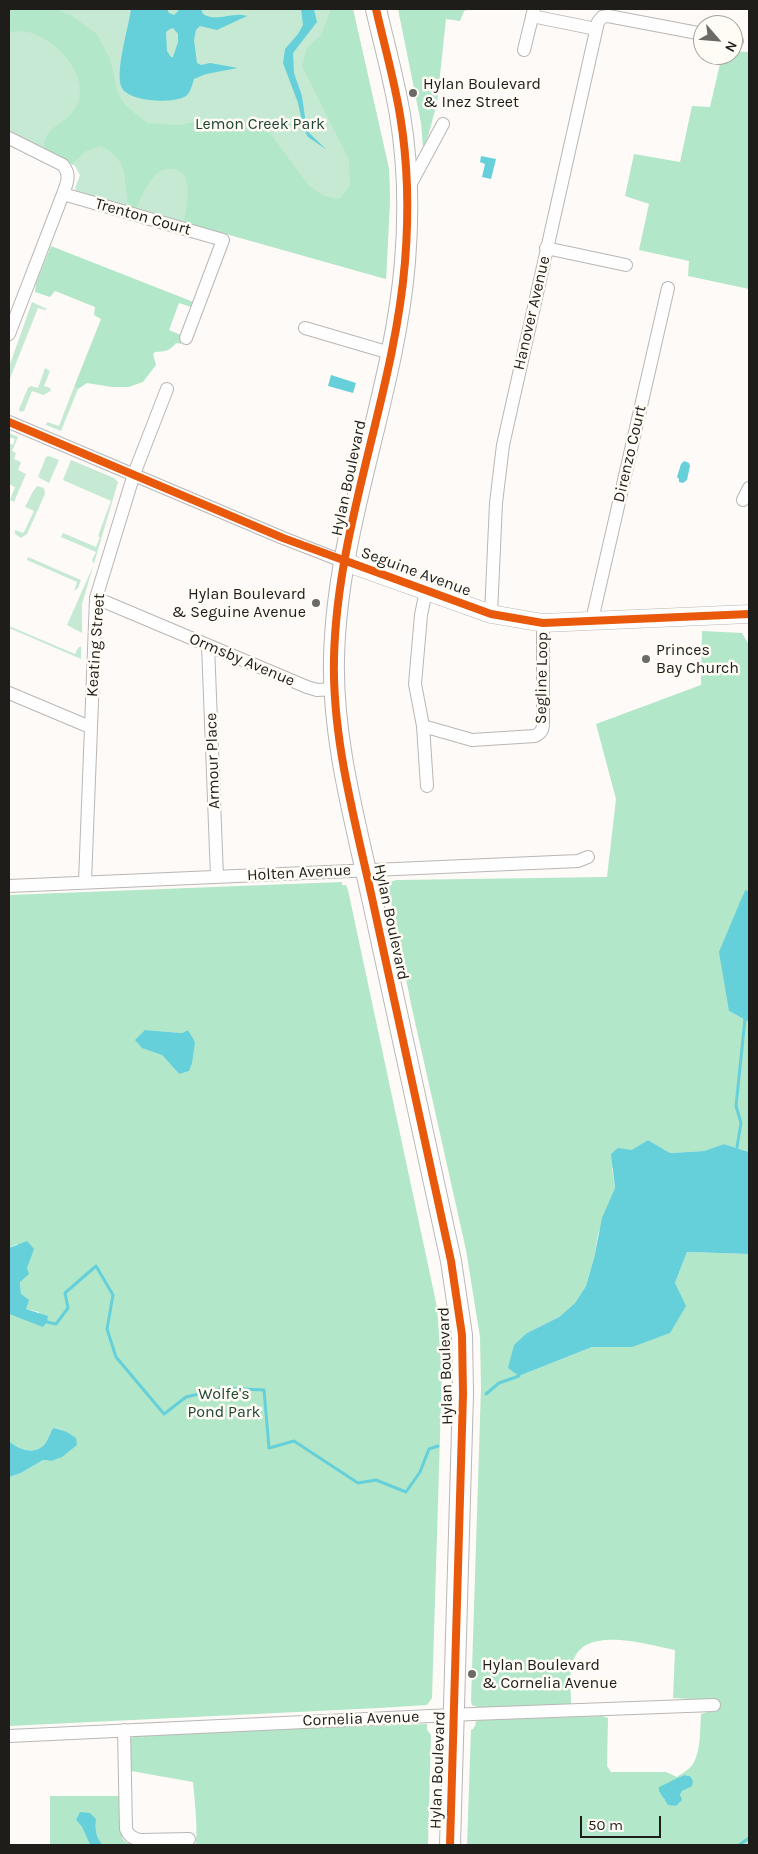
<!DOCTYPE html>
<style>
body{margin:0}
#map{position:relative;width:758px;height:1854px;overflow:hidden;background:#fdfaf7;font-family:Karla,sans-serif}
canvas{display:block}
.frame{position:absolute;inset:0;border:10px solid #1e1d1a;pointer-events:none}
.north{position:absolute;left:693px;top:15px;width:50px;height:50px;box-sizing:border-box;background:#fffbf5;border:1px solid #a5a29d;border-radius:50%;rotate:117deg;font-size:14px;font-weight:700;line-height:20px;text-align:center;color:#1e1d1a}
.north::after{content:'';display:block;margin:auto;width:18px;height:22px;background:#6c6a67;clip-path:polygon(50% 0,100% 100%,50% 72%,0 100%)}
.scale{position:absolute;left:580px;top:1816px;width:81px;height:22px;box-sizing:border-box;border:2px solid #1e1d1a;border-top:0;padding-left:6px;font-size:15px;line-height:18px;white-space:nowrap;color:#1e1d1a;-webkit-text-stroke:4px #fffbf5;paint-order:stroke}
</style>
<div id="map">
<canvas width="758" height="1854"></canvas>
<div class="frame"></div>
<div class="north">N</div>
<div class="scale">50 m</div>
</div>
<script>
const g = document.querySelector('canvas').getContext('2d');
g.lineJoin = 'round';
function paint(path, color) { g.fillStyle = color; g.fill(path, 'evenodd'); }
function stroke(path, color, width, dash) { g.strokeStyle = color; g.lineWidth = width; g.lineCap = dash ? 'butt' : 'round'; g.setLineDash(dash || []); g.stroke(path); }
function write(font, color, halo, rows, align = 'center') {
  g.font = font + ' Karla,sans-serif'; g.lineWidth = 5; g.setLineDash([]); g.textBaseline = 'middle'; g.strokeStyle = halo; g.fillStyle = color; for (const [text, x, y, turn = 0] of rows) {
    g.save(); g.translate(x, y); g.rotate((+turn || 0) * Math.PI / 180); g.textAlign = isNaN(turn) ? turn : align; if (halo) g.strokeText(text, 0, 0); g.fillText(text, 0, 0); g.restore();
  }
}
const green = new Path2D(`
 M9,9H353L389,169L390,199L386,279L77,192L75,188L80,175L75,166L9,132Z
 M32,302L47,309L45,310L38,308L9,381V367Z
 M45,368L50,371L44,386L50,388L51,391L43,395L32,391L24,411L20,412L19,409L28,388L31,386L38,388Z
 M74,387L78,389L61,431L46,425L47,422L59,426Z
 M9,433L18,437L12,451L16,453L14,459L21,462L18,470L26,474L14,502L10,500L15,487L9,484V443L13,445L15,439L9,437Z
 M49,456L59,460L49,483L38,477L46,457Z
 M71,460L114,478L118,482L82,604V633L67,625L94,564L92,560L96,552L61,537L63,533L96,547L100,537L98,536L111,501L63,480Z
 M37,486L44,488L45,494L27,534L21,538L15,534V530L23,533L25,530L34,511L25,507L32,493Z
 M28,557L81,580L78,588L74,591L77,582L27,560Z
 M9,626L75,654L78,648L81,646V659L9,628Z`);
const forest = new Path2D(`
 M9,9H56L70,15L97,34L110,59L118,93L125,105L147,123L179,125L213,118L245,120L270,133L308,185L324,196L339,199L350,186L349,159L302,67L307,48L321,35L331,9H353L389,169L390,199L386,279L184,222C186,209 191,187 184,175C182,172 177,169 174,169C154,164 142,195 136,209L129,207C122,179 131,160 100,146L86,151L72,164L45,150C39,127 71,124 78,103C88,73 58,42 32,33C25,31 16,31 9,32Z
 M398,9H469L464,11L460,21L446,19L437,103L426,144L423,147L421,123Z
 M733,51L749,52V289L688,276L689,261L639,250L649,204L625,196L634,154L680,162L692,106L710,107L722,55H733Z
 M51,246L196,303L194,308L179,303L169,330L183,336L181,344L176,343C169,352 165,351 155,352L153,354L156,365L143,382L129,387H112L87,383L78,389L74,387L101,319L94,315L95,307L55,291L50,297L35,292L36,283Z
 M702,631L742,633L749,645V891H744L729,1011L749,1022V1152L724,1144L704,1151L670,1153L648,1140L612,1168L615,1188L598,1234L594,1258L586,1286L575,1303L559,1317L527,1333L519,1376L592,1347H632L675,1283L687,1252L749,1254V1845H467L471,1730L473,1729L476,1724L475,1722L480,1720L602,1716L608,1718L607,1766L611,1772H666L677,1777C682,1773 689,1770 693,1764C701,1751 700,1729 701,1714L715,1710L712,1700L673,1698L675,1650C647,1645 581,1623 572,1665C569,1677 571,1692 571,1704L480,1708L472,1705L471,1701L481,1388L480,1337L466,1250L411,1004L387,882L397,880L607,877L616,799L596,724L701,685ZM684,1775L690,1776L686,1788L682,1791L680,1795L664,1800L663,1786C671,1784 676,1778 684,1775Z
 M342,882V885H346L348,890L437,1307L442,1371L432,1698L427,1705L379,1708L9,1726V1477L21,1473L43,1460L51,1461L76,1438L61,1429L53,1428C50,1433 47,1443 43,1446C32,1455 18,1449 9,1441V1314L43,1326L39,1312L26,1309L21,1294L17,1244L9,1248V1200L10,1196L9,1154V895ZM145,1030L182,1033L188,1030L179,1074L162,1055Z
 M427,1724V1730L431,1735L428,1845H195C199,1837 194,1794 193,1782L131,1771L129,1744L131,1738L141,1734Z
 M50,1796H121L122,1838C128,1848 143,1845 154,1845H103C96,1838 95,1829 96,1819L76,1820L82,1827L90,1845H50Z`);
const water = new Path2D(`
 M131,9H167L169,13L174,15L180,9H201L203,14C218,23 232,11 247,16L217,30L200,26L196,30L194,40L197,63L201,65L210,63L238,68L206,74L194,79C192,85 191,92 186,96C174,104 129,102 122,88C114,74 129,26 131,9ZM173,28L178,34V42L173,57H171L167,51L166,32L170,29Z
 M301,9H314L317,22L293,53L294,73L302,96L307,131L327,150L308,137L304,130L298,103L283,63L285,49L298,34L303,25Z
 M481,156L496,159L491,179L482,177L485,164L480,162Z
 M331,375L356,383L353,393L328,386Z
 M684,461L689,463L690,466L687,480L683,483L679,482V479L677,477L681,464Z
 M745,890L749,891V1022L729,1011L719,952Z
 M145,1030L182,1033L188,1030L195,1042L192,1063L189,1071L179,1074L162,1055L142,1048L135,1040Z
 M648,1140L670,1153L704,1151L724,1144L749,1152V1254L687,1252L675,1283L686,1306L670,1333L632,1347H592L519,1376L508,1368L514,1345L527,1333L559,1317L575,1303L586,1286L594,1258L602,1218L615,1188L611,1154L618,1148L632,1150Z
 M27,1241L34,1249L27,1268L29,1274L20,1282L21,1294L29,1300L26,1309L48,1316L47,1322L43,1327L9,1314V1248Z
 M53,1428C62,1429 68,1432 76,1438L77,1445L62,1457L51,1461L43,1460L21,1473L9,1477V1441C18,1449 32,1455 43,1446C47,1443 50,1433 53,1428Z
 M684,1775L690,1776L693,1781L692,1786L682,1791L680,1795L682,1800L676,1806L668,1805L659,1791V1787C668,1783 675,1779 684,1775Z
 M80,1812L90,1813L96,1819C95,1830 96,1838 103,1845H90L82,1827L76,1820Z`);
const stream = new Path2D(`
 M737,1147L741,1123L736,1106L745,1019
 M47,1322L56,1324L68,1308L65,1293L96,1266L113,1295L107,1329L116,1357L164,1414L186,1397L224,1388L264,1390L269,1448L294,1441L358,1483L376,1480L406,1492L420,1472L429,1449L438,1446
 M486,1394L499,1383L519,1376
 M739,1845L749,1838`);
const street = new Path2D(`
 M532,16L596,29
 M733,40L737,41
 M524,50L534,9
 M9,138L63,165C71,175 67,183 63,194L9,334
 M408,189L443,124
 M63,194L223,240L186,338
 M546,248L626,265
 M305,328L390,353
 M9,422L283,538L345,562
 M743,500L749,488
 M426,591L421,615L415,684L423,726L427,786
 M96,598L307,687L317,690L335,689
 M491,614L496,503L503,445L598,22L602,17L608,16L703,34
 M592,620L668,288
 M208,645L217,877
 M9,693L90,727
 M423,726L472,740L535,736C541,733 543,730 543,723V623
 M85,882L96,598L134,474L167,389
 M9,886L578,861L588,857
 M124,1730L126,1829C129,1836 132,1838 140,1840L189,1839
 M9,1736L473,1714L714,1705`);
const secondary = new Path2D(`
 M345,562L491,614L543,623L749,614`);
const primary = new Path2D(`
 M376,9C384,44 394,79 400,115C408,163 409,213 405,262C394,396 337,524 334,658C332,739 355,820 372,898C398,1019 425,1140 451,1261L462,1335L463,1394L450,1845`);
const cycleway = new Path2D(`
 M376,9C384,44 394,79 400,115C408,163 409,213 405,262C394,396 337,524 334,658C332,739 355,820 372,898C398,1019 425,1140 451,1261L462,1335L463,1394L450,1845
 M9,422L283,538L491,614L543,623L749,614`);
const markers = [
 [413,93,5,"#6c6a67"],
 [316,603,5,"#6c6a67"],
 [646,659,5,"#6c6a67"],
 [472,1674,5,"#6c6a67"]
];
const poiNames = [
 ["Hylan Boulevard",423,84],
 ["& Inez Street",423,102],
 ["Hylan Boulevard",306,594,"right"],
 ["& Seguine Avenue",306,612,"right"],
 ["Princes",656,650],
 ["Bay Church",656,668],
 ["Hylan Boulevard",482,1665],
 ["& Cornelia Avenue",482,1683]
];
const parkNames = [
 ["Lemon Creek Park",260,124],
 ["Wolfe's",224,1394],
 ["Pond Park",224,1412]
];
const streetNames = [
 ["Trenton Court",143,217,16],
 ["Hanover Avenue",532,313,-77],
 ["Direnzo Court",630,454,-77],
 ["Hylan Boulevard",349,478,-78],
 ["Seguine Avenue",416,572,20],
 ["Keating Street",96,645,-86],
 ["Ormsby Avenue",242,660,23],
 ["Segline Loop",542,678,-89],
 ["Armour Place",213,761,-92],
 ["Holten Avenue",299,873,-3],
 ["Hylan Boulevard",391,922,78],
 ["Hylan Boulevard",446,1366,-92],
 ["Cornelia Avenue",361,1719,-2],
 ["Hylan Boulevard",438,1770,-88]
];
paint(green, '#c6e9d3');
paint(forest, '#b3e7c9');
paint(water, '#66d0da');
stroke(stream, '#66d0da', 3);
stroke(street, '#b9b7b5', 14);
stroke(secondary, '#b9b7b5', 19);
stroke(primary, '#b9b7b5', 22);
stroke(street, '#fffefe', 12);
stroke(secondary, '#fffefe', 18);
stroke(primary, '#fffefe', 20);
stroke(cycleway, '#e8590c', 8);
for (const [x, y, r, color] of markers) { const dot = new Path2D(); dot.arc(x, y, r, 0, 2 * Math.PI); g.fillStyle = color; g.fill(dot); stroke(dot, '#fffbf5', 2); }
write('16px', '#1e1d1a', '#fffbf5', poiNames, 'left');
write('16px', '#1f4732', '#fffbf5', parkNames);
write('16px', '#1e1d1a', '#fffbf5', streetNames);
</script>
